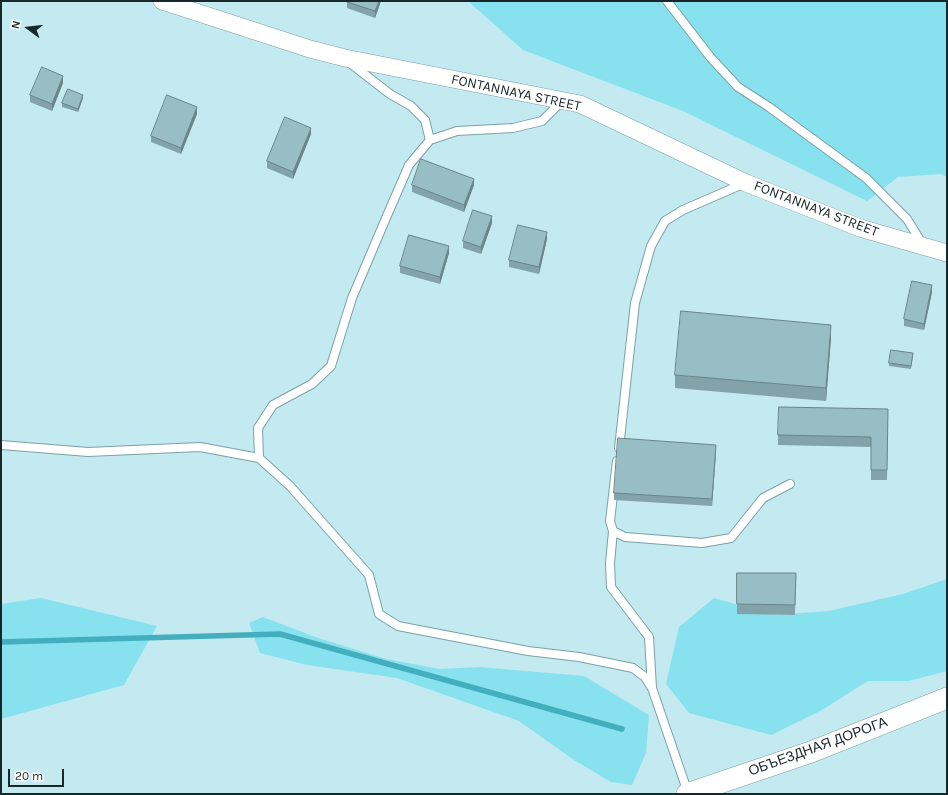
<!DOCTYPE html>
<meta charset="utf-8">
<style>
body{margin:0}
#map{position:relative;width:948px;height:795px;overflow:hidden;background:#c2eaf0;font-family:Karla,sans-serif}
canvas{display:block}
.frame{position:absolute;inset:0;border:2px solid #18272a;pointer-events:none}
.north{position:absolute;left:8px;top:8px;width:40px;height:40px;-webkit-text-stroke:3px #fff;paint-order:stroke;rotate:285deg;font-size:11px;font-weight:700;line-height:16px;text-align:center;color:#18272a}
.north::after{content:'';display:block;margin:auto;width:14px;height:18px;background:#18272a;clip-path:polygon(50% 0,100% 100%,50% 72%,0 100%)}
.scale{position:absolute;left:8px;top:769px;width:56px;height:18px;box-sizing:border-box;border:2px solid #18272a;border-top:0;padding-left:5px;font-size:12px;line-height:14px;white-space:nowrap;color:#18272a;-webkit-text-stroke:3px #fff;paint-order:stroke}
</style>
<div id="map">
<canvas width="948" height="795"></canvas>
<div class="frame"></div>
<div class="north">N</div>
<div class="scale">20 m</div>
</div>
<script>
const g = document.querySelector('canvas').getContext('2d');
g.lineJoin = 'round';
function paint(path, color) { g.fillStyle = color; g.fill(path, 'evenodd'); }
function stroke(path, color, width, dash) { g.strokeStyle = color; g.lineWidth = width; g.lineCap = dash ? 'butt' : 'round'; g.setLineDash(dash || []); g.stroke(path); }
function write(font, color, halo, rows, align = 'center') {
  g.font = font + ' Karla,sans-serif'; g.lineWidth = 3.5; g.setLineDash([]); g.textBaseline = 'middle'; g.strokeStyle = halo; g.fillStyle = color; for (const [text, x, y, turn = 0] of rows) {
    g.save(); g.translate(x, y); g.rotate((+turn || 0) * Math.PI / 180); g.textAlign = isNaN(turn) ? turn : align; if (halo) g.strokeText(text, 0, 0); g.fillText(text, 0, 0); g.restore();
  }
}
const green = new Path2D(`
 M468,1H947V177L941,174L898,177L867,201L683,111L523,50Z
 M947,579V671L909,681H868L822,710L771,735L689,713L666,684L679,627L714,598L774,615L829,611L903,594Z
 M41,598L157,626L124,685L1,719V604Z
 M263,617L318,638L386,659L440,669L479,667L584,676L649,715L646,753L632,785L611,782L574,760L519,721L397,678L307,665L260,653L249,623Z`);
const stream = new Path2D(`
 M1,642L280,634L622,729`);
const service = new Path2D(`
 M667,1L711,58L738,87L769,107L866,178L907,219L923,245
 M350,63L390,94L411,106L425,120L430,140
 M1,445L88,452L200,447L259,458L290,486L369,575L379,614L398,626L528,651L579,657L633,668L645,677L652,688L688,793
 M619,448L635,303L651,246L665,221L683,210L745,183
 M259,458L258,428L273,405L312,384L331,366L352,298L386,218L409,165L430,140L457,131L513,128L542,121L561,102
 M617,461L610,521L613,531L625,537L702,543L731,538L763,498L790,484
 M613,531L610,563L611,587L649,637L652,688`);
const minor = new Path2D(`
 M162,1L310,49L345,58L580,104L746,183L860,228L947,253`);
const tertiary = new Path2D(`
 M687,794L811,752L947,698`);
const wall = new Path2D(`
 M347,1H381L375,18L347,8Z
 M63,83L52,111L30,102V95Z
 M83,98L78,112L62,107V103Z
 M197,114L181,154L151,142V136Z
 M311,134L293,179L267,168V161Z
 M412,185H474L464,212L412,192Z
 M492,223L481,254L463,248V241Z
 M547,239L539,274L509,267V260Z
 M449,253L440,284L400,273V266Z
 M932,292L924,330L904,326V319Z
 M831,338L826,401L675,388V375Z
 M913,356L911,369L889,366V363Z
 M888,409L887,480H871V447L778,445V435Z
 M716,452L712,506L614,500V493Z
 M737,573H796L795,615L737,614Z`);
const shadedWall = new Path2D(`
 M379,1H381L375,18V11Z
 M63,76V83L52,111V104Z
 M83,95V98L78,112V109Z
 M197,107V114L181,154V148Z
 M311,128V134L293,179V172Z
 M474,179V185L464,212V205Z
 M492,216V223L481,254V247Z
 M547,232V239L539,274V267Z
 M449,246V253L440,284V277Z
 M932,285V292L924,330V324Z
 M831,325V338L826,401V388Z
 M716,445V452L712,506V499Z`);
const building = new Path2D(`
 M347,1H379L375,11L347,2Z
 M42,67L63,76L52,104L30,95Z
 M68,89L83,95L78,109L62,103Z
 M167,95L197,107L181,148L151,136Z
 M285,117L311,128L293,172L267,161Z
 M421,159L474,179L464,205L412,185Z
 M473,210L492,216L481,247L463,241Z
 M518,225L547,232L539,267L509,260Z
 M409,235L449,246L440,277L400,266Z
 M912,281L932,285L924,324L904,319Z
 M681,311L831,325L826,388L675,375Z
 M891,350L913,353L911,366L889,363Z
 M779,407L888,409L887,470H871V437L778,435Z
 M618,438L716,445L712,499L614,493Z
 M737,573H796L795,605L737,604Z`);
const streetNames = [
 ["FONTANNAYA STREET",516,93,12],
 ["FONTANNAYA STREET",816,209,21],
 ["ОБЪЕЗДНАЯ ДОРОГА",818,747,-20]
];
paint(green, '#87e1ee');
stroke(stream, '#43aebd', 5.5);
stroke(service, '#7ba1a6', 10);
stroke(minor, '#7ba1a6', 18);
stroke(tertiary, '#7ba1a6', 22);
stroke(service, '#fff', 8);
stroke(minor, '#fff', 17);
stroke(tertiary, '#fff', 21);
paint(wall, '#82a3a9');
paint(shadedWall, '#6a8589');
paint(building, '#97bec4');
stroke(building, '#6a8589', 1);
write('14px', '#18272a', '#fff', streetNames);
</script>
